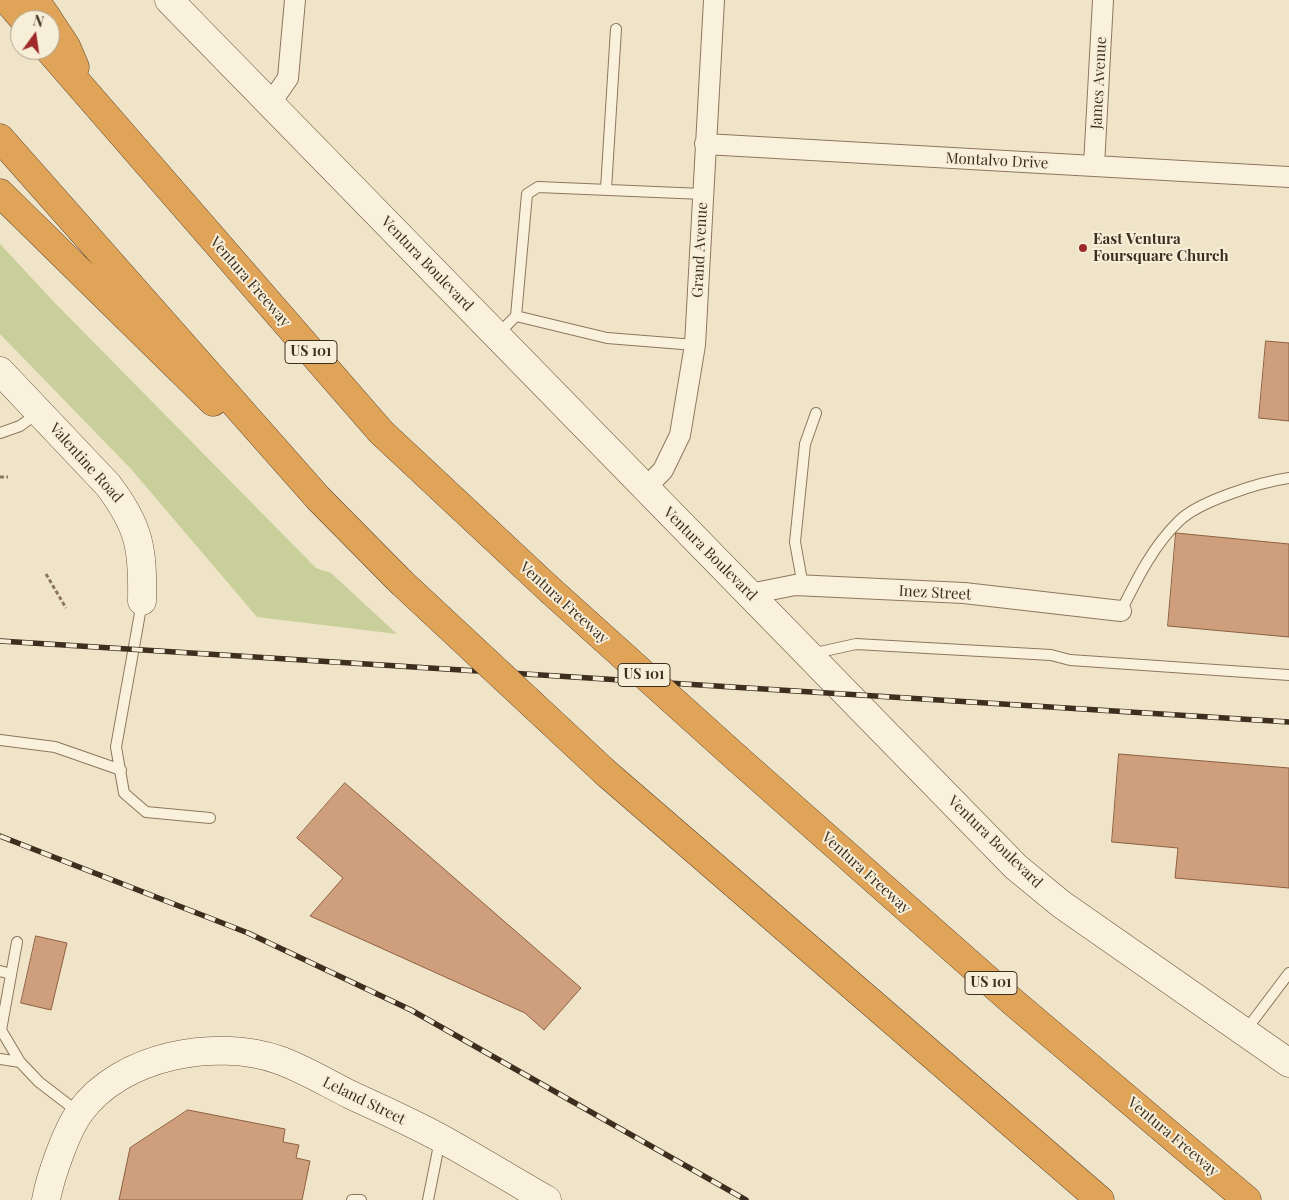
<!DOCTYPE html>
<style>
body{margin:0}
#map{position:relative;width:1289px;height:1200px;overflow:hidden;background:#f0e4c8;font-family:"Playfair Display",serif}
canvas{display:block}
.north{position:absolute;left:10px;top:10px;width:50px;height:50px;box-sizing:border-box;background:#f7eed8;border:1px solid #ada18e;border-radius:50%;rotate:14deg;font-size:14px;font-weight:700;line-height:20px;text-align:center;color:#3d2e20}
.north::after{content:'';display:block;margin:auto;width:18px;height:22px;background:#9e2a2b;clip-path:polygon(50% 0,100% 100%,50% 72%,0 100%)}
</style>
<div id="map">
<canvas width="1289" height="1200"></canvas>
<div class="north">N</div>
</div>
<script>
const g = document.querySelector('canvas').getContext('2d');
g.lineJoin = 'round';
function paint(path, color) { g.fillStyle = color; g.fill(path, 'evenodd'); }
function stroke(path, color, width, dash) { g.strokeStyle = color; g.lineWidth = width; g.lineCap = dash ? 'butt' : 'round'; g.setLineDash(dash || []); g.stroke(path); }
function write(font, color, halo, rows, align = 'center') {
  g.font = font + ' "Playfair Display",serif'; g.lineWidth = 4; g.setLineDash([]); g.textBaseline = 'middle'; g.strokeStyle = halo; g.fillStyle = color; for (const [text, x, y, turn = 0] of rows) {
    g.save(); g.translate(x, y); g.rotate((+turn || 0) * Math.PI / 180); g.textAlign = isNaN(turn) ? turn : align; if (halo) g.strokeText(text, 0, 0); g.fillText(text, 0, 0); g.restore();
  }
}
const green = new Path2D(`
 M0,244L54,302L316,568L331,573L397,634L257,617L131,469L0,334Z`);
const building = new Path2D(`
 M1266,341L1289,343V421L1259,418Z
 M1176,533L1289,544V637L1168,626Z
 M1119,754L1289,768V888L1175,878L1178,848L1112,842Z
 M345,783L581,988L544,1030L525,1013L310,916L343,878L297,838Z
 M36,936L67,943L51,1010L21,1003Z
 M188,1110L285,1129L283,1142L299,1145L296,1158L310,1161L302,1200H119L130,1148Z`);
const path = new Path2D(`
 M0,477H8
 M46,574L66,608`);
const lane = new Path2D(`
 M606,189L616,29
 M516,316L607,338L695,345
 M498,334L516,316L527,194L538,187L703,194
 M0,433L20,426L39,412
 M803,586L795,542L805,444L816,413
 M142,602L116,747L124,793L146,812L210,818
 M1121,611C1137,579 1153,546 1179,521C1199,501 1261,482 1289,478
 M811,654L856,644L1051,655L1070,660L1289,675
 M0,740L55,747L121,770
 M17,942L1,1030L20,1062
 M0,971L11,974
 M1246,1030L1289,973
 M0,1059L20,1062L39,1082L78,1112
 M352,1200H361
 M428,1200L440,1140`);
const street = new Path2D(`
 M270,104L288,78L295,0
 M705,144L1289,177
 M1094,166L1103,0
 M646,488L663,470L680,435L695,345L714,0
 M750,594L795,585L964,593L1121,611`);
const secondary = new Path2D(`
 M169,0L1016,867L1061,904L1289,1063
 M0,371L108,485C140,527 143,549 142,601
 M46,1200C50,1178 66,1131 80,1112C121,1055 216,1038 279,1060C304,1069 327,1083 351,1095C381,1109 413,1123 442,1139C478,1159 512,1180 547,1200`);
const highway = new Path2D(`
 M7,0L24,20
 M35,0L49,20
 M50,22L66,46L75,67
 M49,50L381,432L550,590
 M0,138L318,498L400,581
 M0,193L213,402
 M739,760L1013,1002L1247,1200
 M606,773L1100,1200`);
const rail = new Path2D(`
 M0,641L1289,722
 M0,836L248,933L411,1010L746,1200`);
const highwayBridge = new Path2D(`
 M400,581L606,773
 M550,590L739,760`);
const markers = [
 [1083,248,5,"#9e2a2b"]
];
const shields = [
 [311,352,52],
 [644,675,52],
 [991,983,52]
];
const shieldNames = [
 ["US 101",311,352],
 ["US 101",644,675],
 ["US 101",991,983]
];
const streetNames = [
 ["James Avenue",1099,83,-87],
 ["Montalvo Drive",997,161,3],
 ["Grand Avenue",700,250,-87],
 ["Ventura Boulevard",427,264,46],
 ["Ventura Freeway",250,282,49],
 ["Valentine Road",86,463,48],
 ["Ventura Boulevard",710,554,45],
 ["Inez Street",935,593,3],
 ["Ventura Freeway",564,603,42],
 ["Ventura Boulevard",995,842,44],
 ["Ventura Freeway",866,873,42],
 ["Leland Street",364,1101,26],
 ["Ventura Freeway",1173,1137,40]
];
const poiNames = [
 ["East Ventura",1093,239],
 ["Foursquare Church",1093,256]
];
paint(green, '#c9cf9b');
paint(building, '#cf9f7d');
stroke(building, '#8d5f41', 1);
stroke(lane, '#8d765c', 12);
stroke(street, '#8d765c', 22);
stroke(secondary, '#6f573f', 29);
stroke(highway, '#5b4430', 29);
stroke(path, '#8d765c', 3, [4, 2.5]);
stroke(lane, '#faf1dc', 10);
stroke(street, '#faf1dc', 20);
stroke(secondary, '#faf1dc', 28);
stroke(highway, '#e0a458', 28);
stroke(rail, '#3d2e20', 5.5);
stroke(rail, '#f7eed8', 4, [11]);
stroke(highwayBridge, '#5b4430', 29, []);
stroke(highwayBridge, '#e0a458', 28);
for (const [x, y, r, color] of markers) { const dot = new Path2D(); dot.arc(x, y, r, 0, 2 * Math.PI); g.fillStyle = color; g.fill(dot); stroke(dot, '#f7eed8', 2); }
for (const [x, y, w] of shields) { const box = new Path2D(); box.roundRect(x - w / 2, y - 11.5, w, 23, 4); g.fillStyle = '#f7eed8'; g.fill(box); stroke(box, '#3d2e20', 1); }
write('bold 14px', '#3d2e20', null, shieldNames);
write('15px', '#3d2e20', '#f7eed8', streetNames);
write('bold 15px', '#3d2e20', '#f7eed8', poiNames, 'left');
</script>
